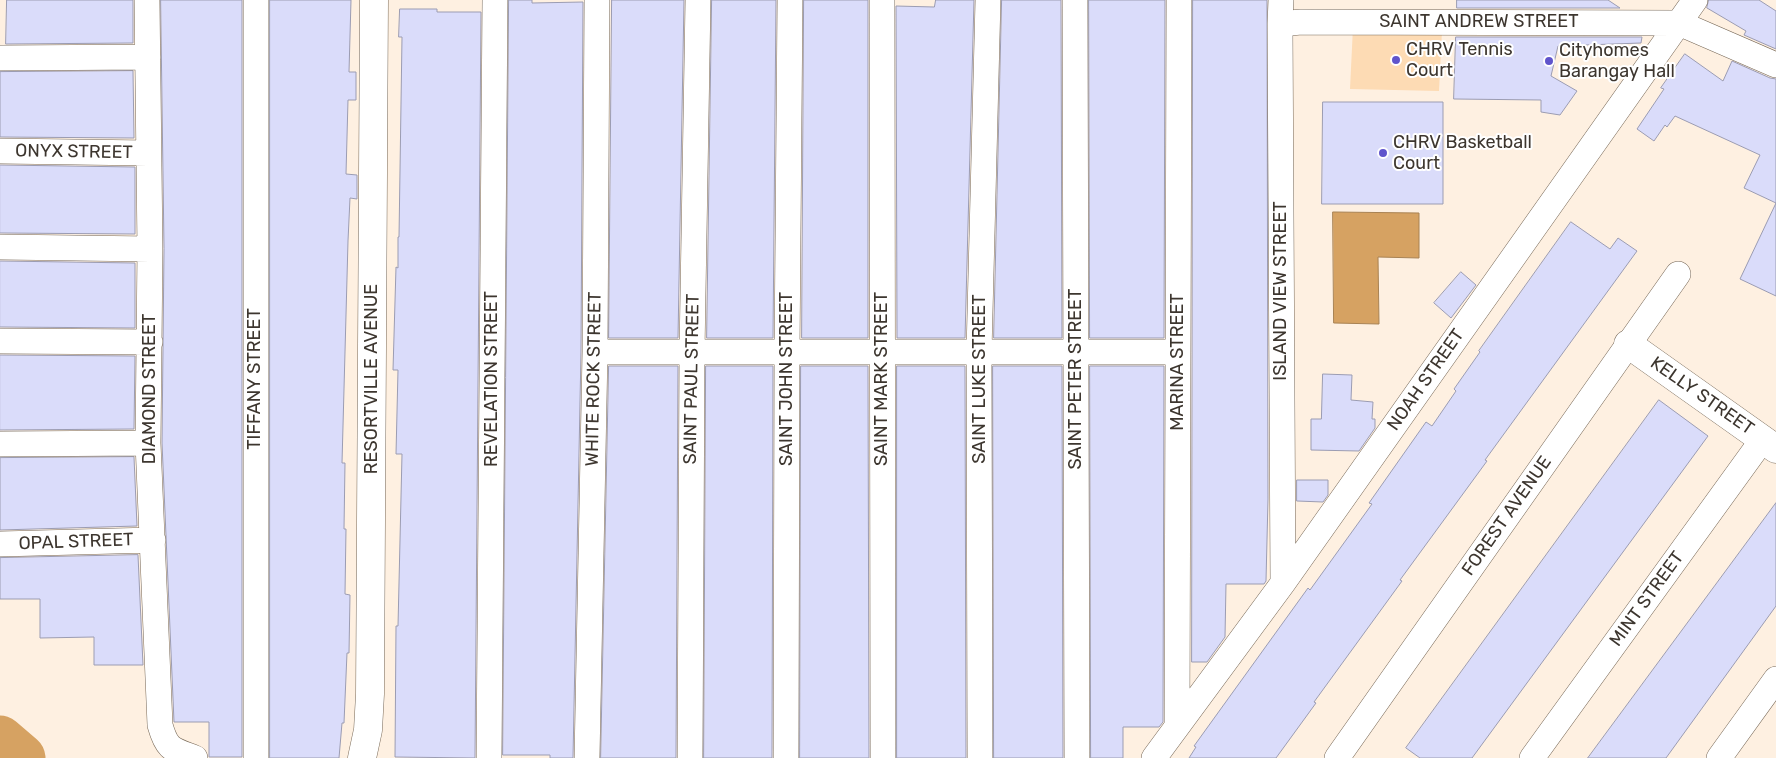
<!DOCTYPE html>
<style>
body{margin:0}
canvas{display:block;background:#fef0e1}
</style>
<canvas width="1776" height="758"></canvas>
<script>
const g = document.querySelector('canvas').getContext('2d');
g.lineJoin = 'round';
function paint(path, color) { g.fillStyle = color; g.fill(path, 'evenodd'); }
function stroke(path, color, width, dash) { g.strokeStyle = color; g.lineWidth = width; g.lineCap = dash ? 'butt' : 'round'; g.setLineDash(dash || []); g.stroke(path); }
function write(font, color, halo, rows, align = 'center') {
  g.font = font + ' Rubik,sans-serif'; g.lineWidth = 4; g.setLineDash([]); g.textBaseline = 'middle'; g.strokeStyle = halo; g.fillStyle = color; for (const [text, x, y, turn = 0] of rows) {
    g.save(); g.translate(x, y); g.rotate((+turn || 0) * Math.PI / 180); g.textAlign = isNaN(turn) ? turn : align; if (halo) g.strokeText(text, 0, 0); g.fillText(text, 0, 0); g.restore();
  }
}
const green = new Path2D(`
 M1353,27L1442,31L1439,91L1350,89Z`);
const water = new Path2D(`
 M1333,212L1419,213V258L1378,257L1379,324L1334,323Z`);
const river = new Path2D(`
 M0,740L21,758`);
const building = new Path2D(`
 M7,0H133V43L6,44Z
 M161,0H242V757H209V722H174L162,443L164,249Z
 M270,0H351L349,72H356V100H348L346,174L357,175V199L350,198L348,241L342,463H345L344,529H346L345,594L350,595L349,653H347L344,723H342L339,758H270Z
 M509,0H532V3L583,2L581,352L573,758H550V755H503Z
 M612,0H684L678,338H609Z
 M712,0H776L773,338H707Z
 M804,0H868V338H802Z
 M936,0H974L965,338H897L896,6L934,7Z
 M1002,0H1061L1062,338H994Z
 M1089,0H1165L1164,338H1090Z
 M1193,0H1267L1268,499L1266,581L1264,584H1226L1225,637L1207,662H1192Z
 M1457,0H1608L1620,8H1457Z
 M1709,0H1759L1776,11V49L1744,35L1746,31L1707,8Z
 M400,9H437V12H481L475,758L395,757L396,626H398L402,454H396L398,370H393L396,267L398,268V237H399L402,37H399Z
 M1456,37H1642L1641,43L1558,46L1551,76L1577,91L1560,115L1541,112V100L1454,99Z
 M1685,54L1723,81L1732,61L1770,78L1776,79V296L1740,279L1776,203L1744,188L1760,155L1675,116L1667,127L1665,125L1654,141L1637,129L1664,89L1661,88Z
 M133,71L134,138L0,137V72Z
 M1323,102H1443V204H1322Z
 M0,165L135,167V234L0,233Z
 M1571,222L1610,249L1618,238L1637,251L1485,460L1487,461L1400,580L1402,581L1314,702L1316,703L1276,758H1189L1196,747L1194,746L1308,588L1310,590L1372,504L1369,503L1426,422L1432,426L1456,391L1454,389L1480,352L1479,351Z
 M0,261L135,263V328L0,327Z
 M1461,272L1476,285L1451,318L1434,303Z
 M0,355L135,356L134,429L0,430Z
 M609,366H678L676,758H601Z
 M706,366H773L772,758H704Z
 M801,366H868L869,758H800Z
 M897,366H965L966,758H897Z
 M993,366H1062L1063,758H994Z
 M1090,366H1164L1163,722L1159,727H1123V758H1091Z
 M1323,374L1352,375L1351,400L1373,402L1372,419H1375V428L1359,451L1311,450V419H1321Z
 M1659,400L1708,436L1472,758H1420L1406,748Z
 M134,457L137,526L0,530V458Z
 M1297,480H1328V495L1323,502L1297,501Z
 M1776,503V606L1666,758H1588Z
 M138,555L143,665H94V637L40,638V599H0V558Z`);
const minor = new Path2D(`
 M147,0L150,249L148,443L160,725C167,750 172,749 195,758
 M256,0V758
 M882,0L883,758
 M1075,0L1077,758
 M1281,0L1280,24L1283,583
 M1280,24L1301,22L1679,23L1776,65
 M0,58L148,57
 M0,151L148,153
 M0,247L150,249
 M0,341L150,342
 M595,352H1178
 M0,444L148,443
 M0,544L153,540
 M1177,725L1179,0
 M489,758L495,0
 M587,758L595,352L597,0
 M690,758L692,352L698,0
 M786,758L787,353L790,0
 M980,758L979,352L988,0
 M1154,758L1283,583L1695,0
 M1337,758L1678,274
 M1532,758L1763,439
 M1719,758L1776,679`);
const tertiary = new Path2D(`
 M1628,344L1776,449
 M362,758L368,730L370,694L374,0`);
const markers = [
 [1396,60,5,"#5f54cc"],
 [1549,61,5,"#5f54cc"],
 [1383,153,5,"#5f54cc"]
];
const streetNames = [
 ["SAINT ANDREW STREET",1479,22],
 ["ONYX STREET",74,152,1],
 ["ISLAND VIEW STREET",1281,291,-90],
 ["MARINA STREET",1178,362,-90],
 ["TIFFANY STREET",255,379,-90],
 ["RESORTVILLE AVENUE",372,379,-90],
 ["REVELATION STREET",492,379,-90],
 ["WHITE ROCK STREET",594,379,-89],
 ["SAINT PAUL STREET",692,379,-89],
 ["SAINT JOHN STREET",787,379,-90],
 ["SAINT MARK STREET",882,379,-90],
 ["SAINT LUKE STREET",980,379,-90],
 ["SAINT PETER STREET",1076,379,-90],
 ["NOAH STREET",1426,380,-55],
 ["DIAMOND STREET",150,389,-90],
 ["KELLY STREET",1702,396,35],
 ["FOREST AVENUE",1507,516,-55],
 ["OPAL STREET",76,542,-2],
 ["MINT STREET",1647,599,-54]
];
const poiNames = [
 ["CHRV Tennis",1406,50],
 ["Court",1406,71],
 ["Cityhomes",1559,51],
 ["Barangay Hall",1559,72],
 ["CHRV Basketball",1393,143],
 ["Court",1393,164]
];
paint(green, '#fddbb4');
paint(water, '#d6a262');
stroke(water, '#a88253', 1);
stroke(river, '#d6a262', 49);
paint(building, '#dadcfa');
stroke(building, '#9b9cb2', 1);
stroke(minor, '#776857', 26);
stroke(tertiary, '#776857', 29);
stroke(minor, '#fff', 25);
stroke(tertiary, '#fff', 28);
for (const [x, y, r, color] of markers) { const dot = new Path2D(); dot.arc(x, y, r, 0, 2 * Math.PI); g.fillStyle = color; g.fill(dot); stroke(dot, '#fff', 2); }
write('18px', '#3d362f', '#fff', streetNames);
write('18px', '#3d362f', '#fff', poiNames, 'left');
</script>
